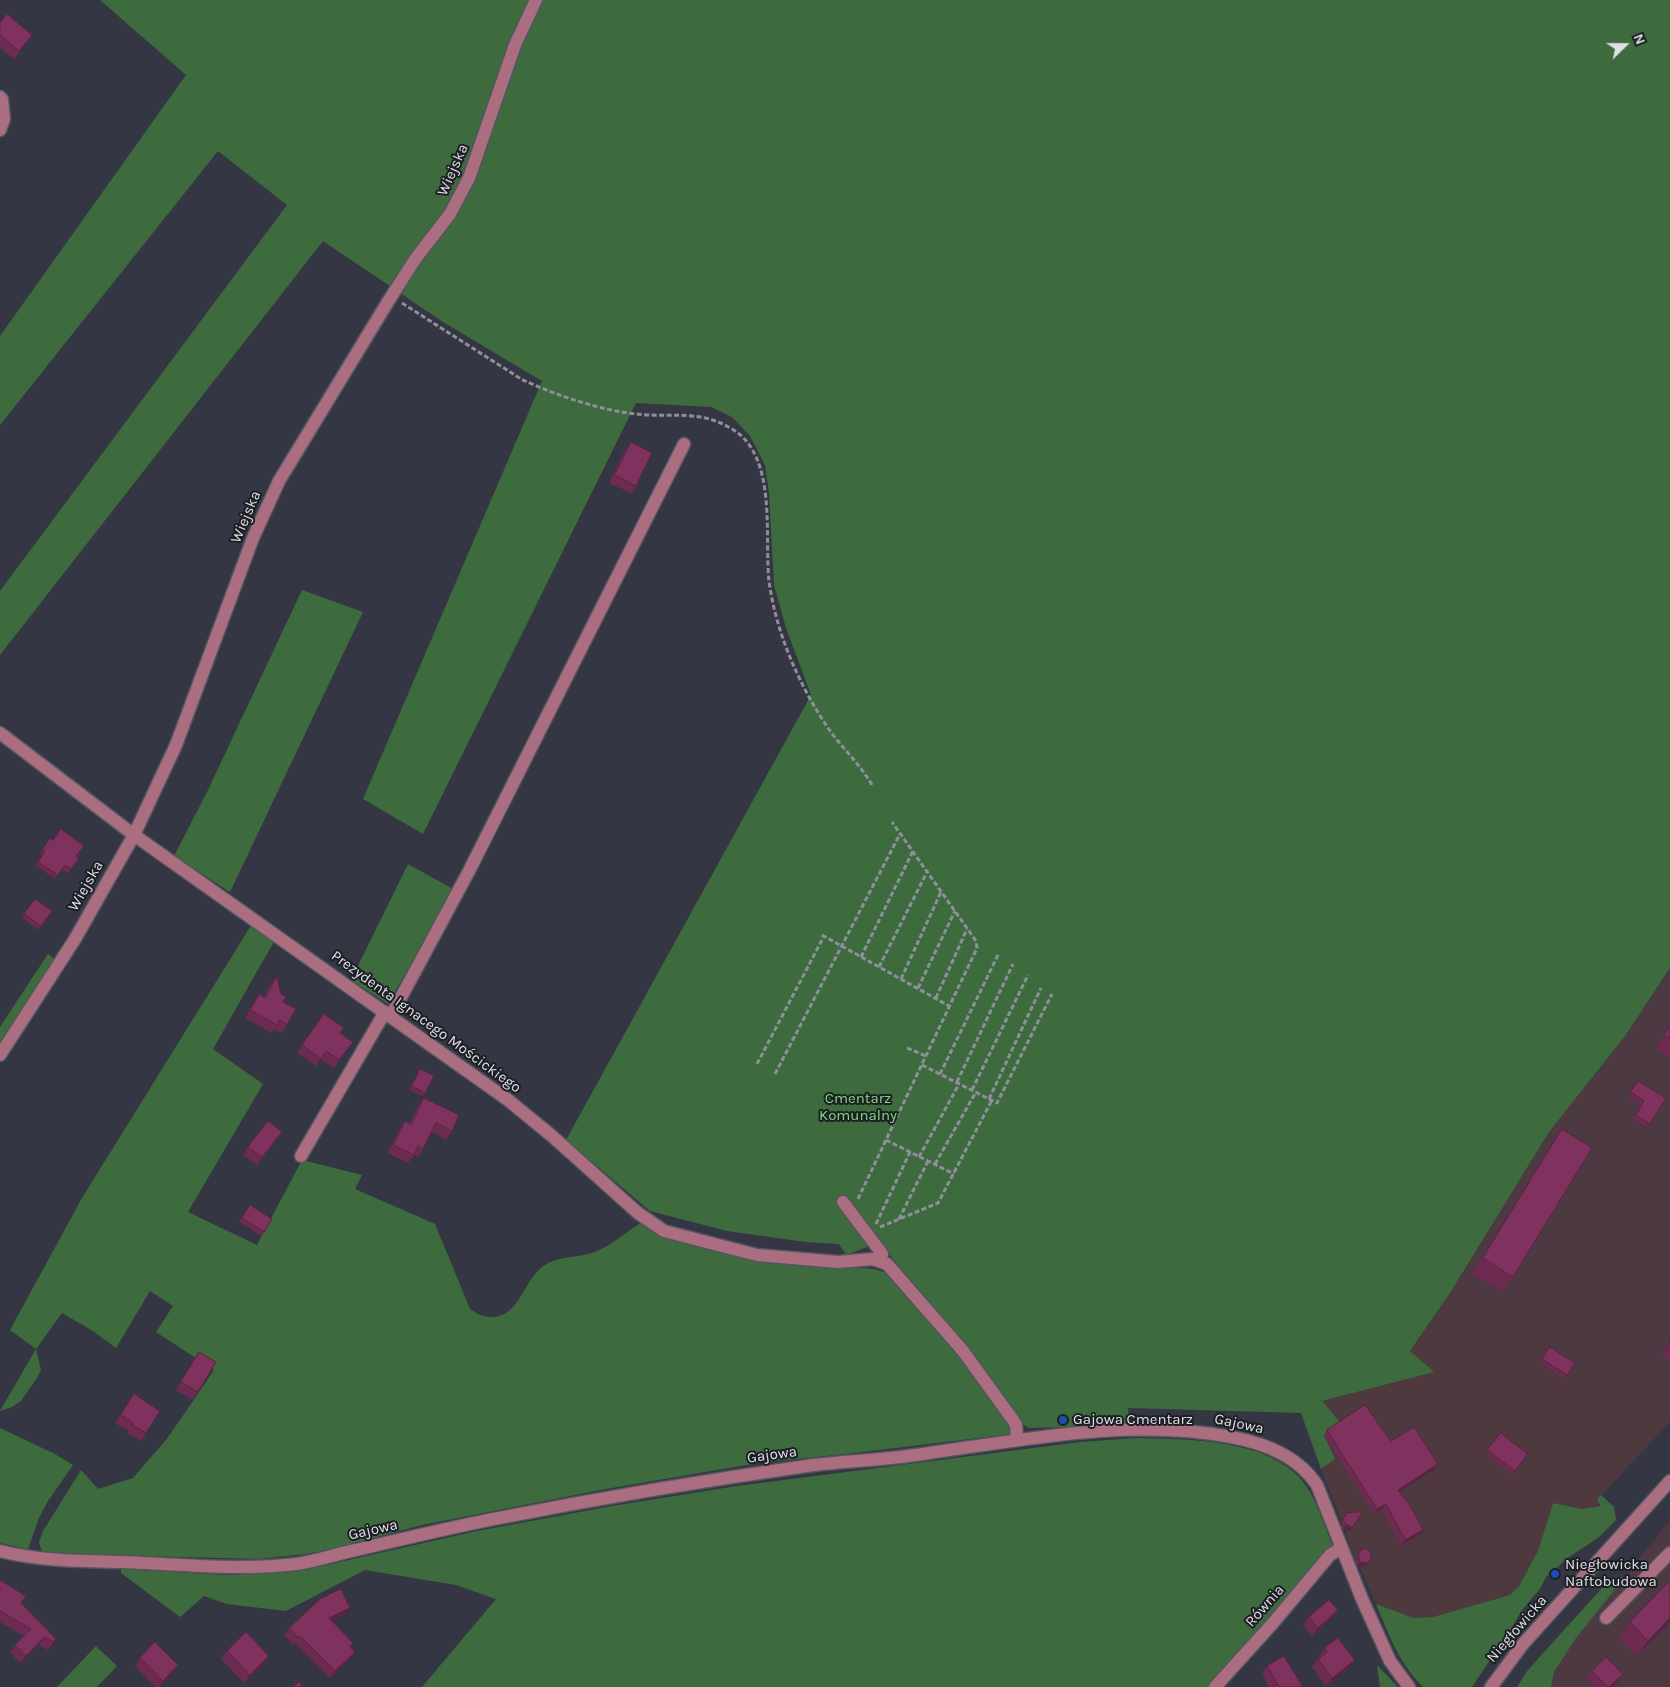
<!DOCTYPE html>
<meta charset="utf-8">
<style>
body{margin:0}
#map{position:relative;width:1670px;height:1687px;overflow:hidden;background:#343743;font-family:Karla,sans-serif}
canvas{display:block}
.north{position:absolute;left:1600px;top:20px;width:50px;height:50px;-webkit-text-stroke:4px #1d1f24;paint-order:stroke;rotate:68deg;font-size:14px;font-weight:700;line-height:20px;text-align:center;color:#dee0e8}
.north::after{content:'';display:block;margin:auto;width:18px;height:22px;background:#dee0e8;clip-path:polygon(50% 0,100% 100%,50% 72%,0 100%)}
</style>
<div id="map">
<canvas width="1670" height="1687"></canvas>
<div class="north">N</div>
</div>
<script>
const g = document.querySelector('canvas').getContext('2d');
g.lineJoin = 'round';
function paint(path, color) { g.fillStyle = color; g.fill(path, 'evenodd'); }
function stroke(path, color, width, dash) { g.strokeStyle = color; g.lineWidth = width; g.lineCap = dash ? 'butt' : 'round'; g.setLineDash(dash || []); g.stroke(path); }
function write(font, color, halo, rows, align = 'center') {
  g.font = font + ' Karla,sans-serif'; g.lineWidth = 4; g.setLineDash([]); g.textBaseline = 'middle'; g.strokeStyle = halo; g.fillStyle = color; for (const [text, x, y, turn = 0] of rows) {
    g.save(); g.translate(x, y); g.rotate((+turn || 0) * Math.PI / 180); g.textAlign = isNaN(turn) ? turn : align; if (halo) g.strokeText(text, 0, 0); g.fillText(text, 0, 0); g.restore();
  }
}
const commercial = new Path2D(`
 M1450,1293L1669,1423L1598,1499L1601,1506L1582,1509L1553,1503L1538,1551L1519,1586L1510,1595L1433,1617L1414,1618L1376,1604L1360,1567L1356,1564L1345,1530L1342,1527L1341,1520L1321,1469L1334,1459L1324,1435L1322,1401L1433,1372L1410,1352Z`);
const industrial = new Path2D(`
 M1670,969V1423L1450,1293L1549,1132L1625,1036Z
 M1670,1520V1687H1551L1554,1672L1576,1638Z`);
const green = new Path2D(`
 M100,0H1670V968L1625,1036L1549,1132L1450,1293L1410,1351L1434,1372L1322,1401L1340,1422L1324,1435L1335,1459L1321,1469L1301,1413L1128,1408L1130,1422L1075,1427L1029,1428L1020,1423L880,1242L846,1255L839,1244L806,1242L727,1231L650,1211L566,1140L811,695L786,628L774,585L769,492L765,465L750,436L732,417L711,407L636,403L423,834L363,799L542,381L443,322L323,241L0,655V591L287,205L218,151L0,425V336L186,75Z
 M302,590L363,612L230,892L174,856L207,792Z
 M408,864L453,889L388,1004L351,980Z
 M252,924L276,938L213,1049L263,1084L188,1212L257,1245L302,1160L362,1175L355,1189L435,1224L470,1309C480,1316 489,1320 502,1315C520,1308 526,1280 541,1268C555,1256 576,1258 592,1253C610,1247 626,1232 642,1222C676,1238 710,1252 747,1259C789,1266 832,1265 874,1269L884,1272L890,1277L945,1335L1008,1423L1011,1434L855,1453L758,1463L606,1489L422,1525L332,1549L305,1554L258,1559L42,1553L39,1542L43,1531L81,1470L98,1489L133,1478L166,1440L191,1404L214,1370L156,1332L173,1306L150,1291L116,1348L93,1331L62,1313L36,1349L41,1370L37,1378L21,1401L12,1407L0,1411L36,1349L10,1330L82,1198Z
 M48,954L56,960L0,1049V1027Z
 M0,1428L55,1454L73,1465L48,1501L39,1518L28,1549L0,1543Z
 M1136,1438C1184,1439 1264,1439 1299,1477C1316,1495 1323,1524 1333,1546L1257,1633L1207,1687H422L496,1599L456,1585L365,1570L286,1611L227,1604L204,1596L180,1617L121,1573V1569L227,1575L300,1571L477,1531L612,1506L737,1486L1080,1442Z
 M1601,1495L1614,1507L1616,1520L1598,1538L1569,1557L1546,1577L1540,1589L1522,1610L1503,1643L1494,1654L1472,1687H1423C1399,1663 1389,1635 1376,1604L1414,1618L1433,1617L1510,1595L1519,1586L1538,1551L1553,1503L1582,1509L1601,1506L1597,1499Z
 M1612,1577H1625L1576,1638L1554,1672L1551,1687H1517L1528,1670Z
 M96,1646L117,1666L97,1687H57Z
 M1377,1665L1398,1687H1380Z`);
const path = new Path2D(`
 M402,303L521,379C552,394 602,411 637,414C671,418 700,409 732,429C778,456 764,536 769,581C776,633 799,685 828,728C842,748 860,764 872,785
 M822,935L949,1006
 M861,957L913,851
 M879,967L927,872
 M901,979L941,892
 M918,988L955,911
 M936,998L967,929
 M907,1048L926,1056
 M757,1064L824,936
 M922,1065L997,1103L1052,994
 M775,1074L900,834
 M940,1074L999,953
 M957,1082L1013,964
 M972,1090L1028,975
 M989,1099L1041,988
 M886,1140L954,1174
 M919,1157L959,1084
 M935,1164L976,1092
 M858,1199L977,948L976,941L892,822
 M899,1219L928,1161
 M876,1224L910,1152
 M880,1227L938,1203L992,1100`);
const minor = new Path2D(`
 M0,97L2,99L4,119L0,130
 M0,733L134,835L508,1100L552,1136L638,1213L664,1231L757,1255L838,1262L873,1259L887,1264L963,1351L1013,1420L1016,1425L1017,1440
 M391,1016L469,871L684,444
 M0,1055L75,939L134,835L176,745L253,538L279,481L389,300L416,258L450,214L469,178L515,45L536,0
 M301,1156L385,1012
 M843,1202L880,1251L882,1254L880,1260
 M0,1551C40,1561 80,1561 121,1562C179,1564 238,1571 296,1564C317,1561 336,1554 356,1550C402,1539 448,1528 494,1519C600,1498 707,1480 814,1465C848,1461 882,1460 915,1455C1019,1441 1127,1417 1231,1437C1264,1443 1298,1456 1317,1485L1362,1599L1390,1661L1409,1687
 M1606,1618L1670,1553
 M1215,1687L1273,1623L1330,1555L1341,1548
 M1491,1687L1523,1644L1670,1481`);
const wall = new Path2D(`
 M0,23L32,35L14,59L0,48Z
 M631,442L636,486L631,493L609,483L625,450Z
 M50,838L79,858L68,873L62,869L55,879L35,865L42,855L40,854Z
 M35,899L52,911L38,930L22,918Z
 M277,976L287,1025L282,1033L274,1029L271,1033L245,1018L259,994L264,997L271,984Z
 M324,1014L340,1033L353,1042L334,1068L321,1059L316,1066L297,1053Z
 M1670,1027V1058L1655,1048Z
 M420,1069L425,1093L422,1096L409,1090Z
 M1638,1081L1666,1098L1647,1127L1633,1119L1642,1105L1628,1096Z
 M424,1098L452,1131L446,1139L432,1132L423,1149L418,1157L414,1155L408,1163L388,1153L400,1129L405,1121L410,1123L418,1106Z
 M1562,1129L1513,1277L1502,1292L1472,1274L1551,1145Z
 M282,1132L257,1165L243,1155L248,1147Z
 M250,1205L272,1219L262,1236L239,1222Z
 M1670,1342V1361L1661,1356Z
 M1550,1347L1575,1363L1564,1379L1540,1363Z
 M199,1352L198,1392L193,1400L176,1390Z
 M134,1394L146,1433L141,1441L127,1433L128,1431L115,1423Z
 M1327,1430L1391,1441L1438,1464L1434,1470L1399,1492L1423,1530L1419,1535L1401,1545L1382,1509L1374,1514L1324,1435Z
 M1501,1433L1528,1454L1512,1475L1485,1454Z
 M1347,1513L1350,1531L1343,1529L1341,1523Z
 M1362,1549L1368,1564L1364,1567L1358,1566L1355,1559Z
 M0,1581L56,1639L48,1650L39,1645L20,1663L10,1653L15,1645L24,1636L0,1622Z
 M1338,1610L1332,1618L1312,1636L1303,1625L1309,1617Z
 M345,1615L332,1621L353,1643L350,1647V1659L330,1678L295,1643L293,1645L284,1635L289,1628Z
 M1630,1622H1670L1637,1656L1619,1638Z
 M1325,1648L1349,1668L1326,1686L1312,1667L1318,1659L1320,1657L1319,1656Z
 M227,1651L264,1664L244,1683L221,1659Z
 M140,1658L173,1673L159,1687H156L135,1666Z
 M1267,1666L1303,1687H1269L1262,1674Z
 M1592,1671L1617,1682L1612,1687H1595L1587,1678Z`);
const shadedWall = new Path2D(`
 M1438,1464L1434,1470L1394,1495L1398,1490Z
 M1386,1504L1382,1509L1374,1514L1377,1509Z
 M1346,1525L1353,1527L1350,1531L1343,1529Z
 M1423,1530L1419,1535L1401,1545L1405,1540Z
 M1371,1560L1368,1564L1364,1567L1358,1566L1360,1562Z
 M350,1608L345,1615L324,1625L329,1618Z
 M1338,1610L1332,1618L1312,1636L1318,1628Z
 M1670,1618V1622L1637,1656L1648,1641Z
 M44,1637L39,1645L20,1663L26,1656Z
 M355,1652L350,1659L330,1678L335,1671Z
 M269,1656L264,1664L244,1683L250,1675Z
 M1355,1660L1349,1668L1326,1686L1332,1678Z
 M178,1665L173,1673L158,1687L163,1681Z
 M1623,1674L1617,1682L1612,1687H1609Z`);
const building = new Path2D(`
 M7,14L32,35L19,51L0,35V23Z
 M631,442L652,453L636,486L615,475Z
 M61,829L84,846L76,856L79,858L71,869L65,865L58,875L38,862L45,851L42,850L50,838L53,840Z
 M35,899L52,911L41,926L24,914Z
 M277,976L281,994L286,996L283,1002L296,1009L287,1025L280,1020L277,1025L250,1010L259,994L265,998Z
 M324,1014L344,1028L340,1033L353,1042L339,1060L326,1051L321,1059L302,1045Z
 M1670,1027V1039L1664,1035Z
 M420,1069L434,1076L425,1093L412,1086Z
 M1638,1081L1666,1098L1650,1124L1636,1115L1644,1101L1631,1092Z
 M424,1098L459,1115L452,1131L436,1123L423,1149L418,1146L414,1155L393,1145L405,1121L411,1124Z
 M268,1121L282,1132L262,1157L248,1147Z
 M1562,1129L1592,1148L1513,1277L1483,1258Z
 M250,1205L272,1219L264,1232L242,1218Z
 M1670,1343V1350L1667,1348Z
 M1550,1347L1575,1363L1567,1375L1542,1359Z
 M199,1352L216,1362L198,1392L181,1382Z
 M134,1394L160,1411L146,1433L132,1425L133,1423L121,1415Z
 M1365,1405L1391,1441L1414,1427L1438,1464L1398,1490L1411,1507L1423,1530L1405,1540L1386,1504L1377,1509L1327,1430Z
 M1501,1433L1528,1454L1515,1471L1487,1450Z
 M1362,1512L1353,1527L1346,1525L1343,1519L1347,1513Z
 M1362,1549H1368L1371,1553V1560L1367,1563L1360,1562L1358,1555Z
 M0,1580L26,1596L21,1603L56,1639L54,1642L44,1637L26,1656L15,1645L31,1629L0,1611Z
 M1670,1581V1618L1648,1641L1630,1622Z
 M341,1589L350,1608L329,1618L353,1643L350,1646L355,1652L335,1671L300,1636L298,1638L289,1628L320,1599Z
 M1329,1600L1338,1610L1318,1628L1309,1617Z
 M246,1632L269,1656L250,1675L227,1651Z
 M1338,1638L1355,1660L1332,1678L1318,1659L1327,1652L1325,1648Z
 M155,1642L178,1665L163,1681L140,1658Z
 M1284,1656L1303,1687H1279L1267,1666Z
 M1606,1657L1623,1674L1609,1687H1608L1592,1671Z
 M299,1682L303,1687H293Z`);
const markers = [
 [1063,1420,5,"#1a4fb4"],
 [1555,1574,5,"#1a4fb4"]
];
const streetNames = [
 ["Wiejska",453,170,-66],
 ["Wiejska",246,517,-67],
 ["Wiejska",86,886,-60],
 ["Prezydenta Ignacego Mościckiego",426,1022,36],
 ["Gajowa",1239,1424,12],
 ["Gajowa",772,1455,-8],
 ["Gajowa",373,1530,-13],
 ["Równia",1265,1606,-49],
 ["Niegłowicka",1517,1629,-49]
];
const parkNames = [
 ["Cmentarz",858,1099],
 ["Komunalny",858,1116]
];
const poiNames = [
 ["Gajowa Cmentarz",1073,1420],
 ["Niegłowicka",1565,1565],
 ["Naftobudowa",1565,1582]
];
paint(commercial, '#4d393e');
paint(industrial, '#4c3942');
paint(green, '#3e6b3d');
stroke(minor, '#535561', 15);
stroke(path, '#8d909a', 3, [5, 2.5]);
stroke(minor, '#ab6e80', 12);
paint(wall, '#6d2b51');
paint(shadedWall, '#592342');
paint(building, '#7f325e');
stroke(building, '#592342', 1);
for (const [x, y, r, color] of markers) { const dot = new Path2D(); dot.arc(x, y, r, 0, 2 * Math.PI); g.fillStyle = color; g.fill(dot); stroke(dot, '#1d1f24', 2); }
write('15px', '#dee0e8', '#1d1f24', streetNames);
write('15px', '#82da80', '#1d1f24', parkNames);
write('15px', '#dee0e8', '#1d1f24', poiNames, 'left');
</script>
